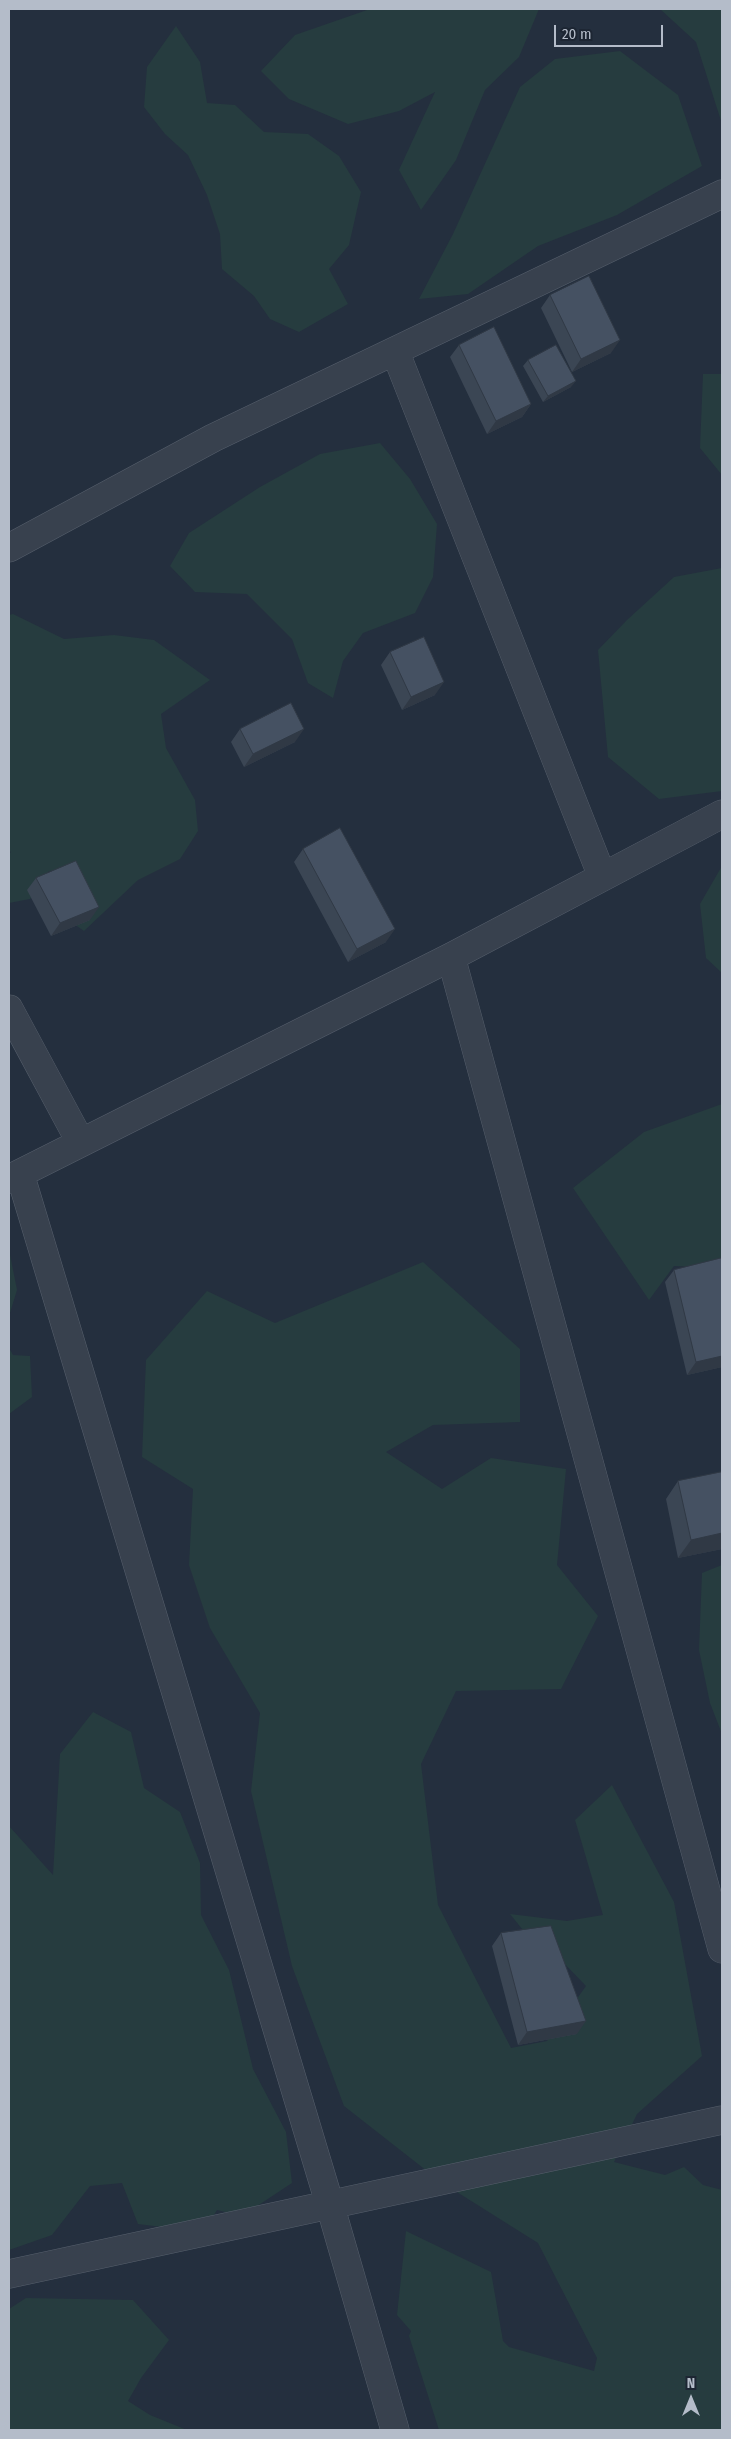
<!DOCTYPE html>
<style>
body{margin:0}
#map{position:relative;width:731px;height:2439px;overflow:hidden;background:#242f3e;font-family:"Fira Sans Condensed",sans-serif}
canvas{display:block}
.frame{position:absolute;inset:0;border:10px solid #b4bcc9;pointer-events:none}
.north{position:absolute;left:666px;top:2374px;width:50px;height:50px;-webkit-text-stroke:4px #1d2633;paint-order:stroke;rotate:0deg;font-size:14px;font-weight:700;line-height:20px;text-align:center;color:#b4bcc9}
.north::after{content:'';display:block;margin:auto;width:18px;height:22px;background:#b4bcc9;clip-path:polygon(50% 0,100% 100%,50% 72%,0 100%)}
.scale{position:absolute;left:554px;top:25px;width:109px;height:22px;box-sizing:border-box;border:2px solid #b4bcc9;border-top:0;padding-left:6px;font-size:15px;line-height:18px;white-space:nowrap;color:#b4bcc9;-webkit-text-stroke:4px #1d2633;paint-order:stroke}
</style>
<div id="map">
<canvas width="731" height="2439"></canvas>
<div class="frame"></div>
<div class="north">N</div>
<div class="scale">20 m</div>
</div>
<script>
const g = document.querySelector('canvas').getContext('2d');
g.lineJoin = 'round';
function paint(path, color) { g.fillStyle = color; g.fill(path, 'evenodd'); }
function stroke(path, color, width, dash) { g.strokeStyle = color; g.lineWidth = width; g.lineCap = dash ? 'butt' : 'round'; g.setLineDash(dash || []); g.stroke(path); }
const green = new Path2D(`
 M370,9H539L519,57L485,90L456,160L421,210L399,170L435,92L399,111L348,124L289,99L261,71L295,35Z
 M660,9H722V124L696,42Z
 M176,26L200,62L207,103L235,105L264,132L308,134L339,156L361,192L349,245L329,269L348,304L299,332L270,319L254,296L222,269L220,234L207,195L188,155L165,134L144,107L147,67Z
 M620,51L678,95L702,166L617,215L538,246L468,294L419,299L453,234L520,87L555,59Z
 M703,374H722V475L700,448Z
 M380,443L410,479L437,524L433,577L415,613L363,633L343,661L333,698L308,683L292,639L247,594L195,592L170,566L189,533L260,487L320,454Z
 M722,568V791L659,799L608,757L598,650L627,620L674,577Z
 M13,614L64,639L114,635L154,640L210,680L161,714L166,748L195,800L198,831L180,859L138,880L84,931L64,917L77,871H49L30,899L9,903V854L11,852L9,851V615Z
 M722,866V973L706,958L700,904Z
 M722,1104V1268L674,1266L649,1300L573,1188L644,1132Z
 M9,1250L17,1290L9,1316Z
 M423,1262L520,1349V1422L433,1425L386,1452L442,1489L491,1458L566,1469L557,1565L598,1616L561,1689L456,1691L421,1764L438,1905L511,2048L547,2041L586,1986L557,1956L535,1945L510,1914L567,1921L603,1915L575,1820L612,1785L674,1902L702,2056L637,2114L614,2162L665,2175L684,2167L703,2185L722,2190V2430H439L409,2336L411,2331L397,2315L406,2231L491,2272L503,2341L509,2347L594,2371L597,2358L538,2243L441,2182L344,2106L292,1966L251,1791L260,1713L210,1628L189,1565L193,1489L142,1457L146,1360L207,1291L275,1323Z
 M9,1348L13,1355L30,1356L32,1397L9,1414Z
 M722,1565V1734L710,1703L699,1650L702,1573Z
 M93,1712L131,1732L144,1788L180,1812L200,1863L201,1915L229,1970L253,2069L286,2132L292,2183L242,2216L217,2210L203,2232L138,2224L122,2183L90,2186L52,2235L9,2250V1826L53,1875L60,1754Z
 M26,2298L133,2300L169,2340L141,2378L128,2401L150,2415L187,2430H9V2309Z`);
const minor = new Path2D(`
 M395,351L602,876
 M9,548L213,438L722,194
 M451,957L722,1949
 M9,1009L81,1143
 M20,1174L330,2205L395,2430
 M9,1179L451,957L722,814
 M9,2274L722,2120`);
const wall = new Path2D(`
 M550,295L611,353L572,372L541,308Z
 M459,345L531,404L522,417L487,434L450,357Z
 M528,360L571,387L543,402L523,366Z
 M390,652L435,695L402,710L381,665Z
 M240,729L295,742L244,767L231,742Z
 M303,849L386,942L348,962L294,862Z
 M36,878L90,920L51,936L27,890Z
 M722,1258V1367L687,1375L665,1282L674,1270Z
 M722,1472V1549L678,1558L666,1499L678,1481Z
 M501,1933L577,2034L518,2045L492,1946Z`);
const shadedWall = new Path2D(`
 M620,340L611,353L572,372L581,359Z
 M576,381L571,387L543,402L548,396Z
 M531,404L522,417L487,434L496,421Z
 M444,682L435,695L402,710L411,697Z
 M304,729L295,742L244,767L253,754Z
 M99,907L90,920L51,936L60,923Z
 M395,929L386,942L348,962L357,949Z
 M722,1356V1367L687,1375L696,1362Z
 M722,1533V1549L678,1558L691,1540Z
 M586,2021L577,2034L518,2045L527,2032Z`);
const building = new Path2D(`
 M589,276L620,340L581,359L550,295Z
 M494,327L531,404L496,421L459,345Z
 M556,345L576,381L548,396L528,360Z
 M424,637L444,682L411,697L390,652Z
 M291,703L304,729L253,754L240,729Z
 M340,828L395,929L357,949L303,849Z
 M76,861L99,907L60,923L36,878Z
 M722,1258V1356L696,1362L674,1270Z
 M722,1472V1533L691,1540L678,1481Z
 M551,1926L586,2021L527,2032L501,1933Z`);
paint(green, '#263c3f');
stroke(minor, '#565f6c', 29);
stroke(minor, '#38414e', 28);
paint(wall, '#3b4654');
paint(shadedWall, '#303945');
paint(building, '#455162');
stroke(building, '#303945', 1);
</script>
